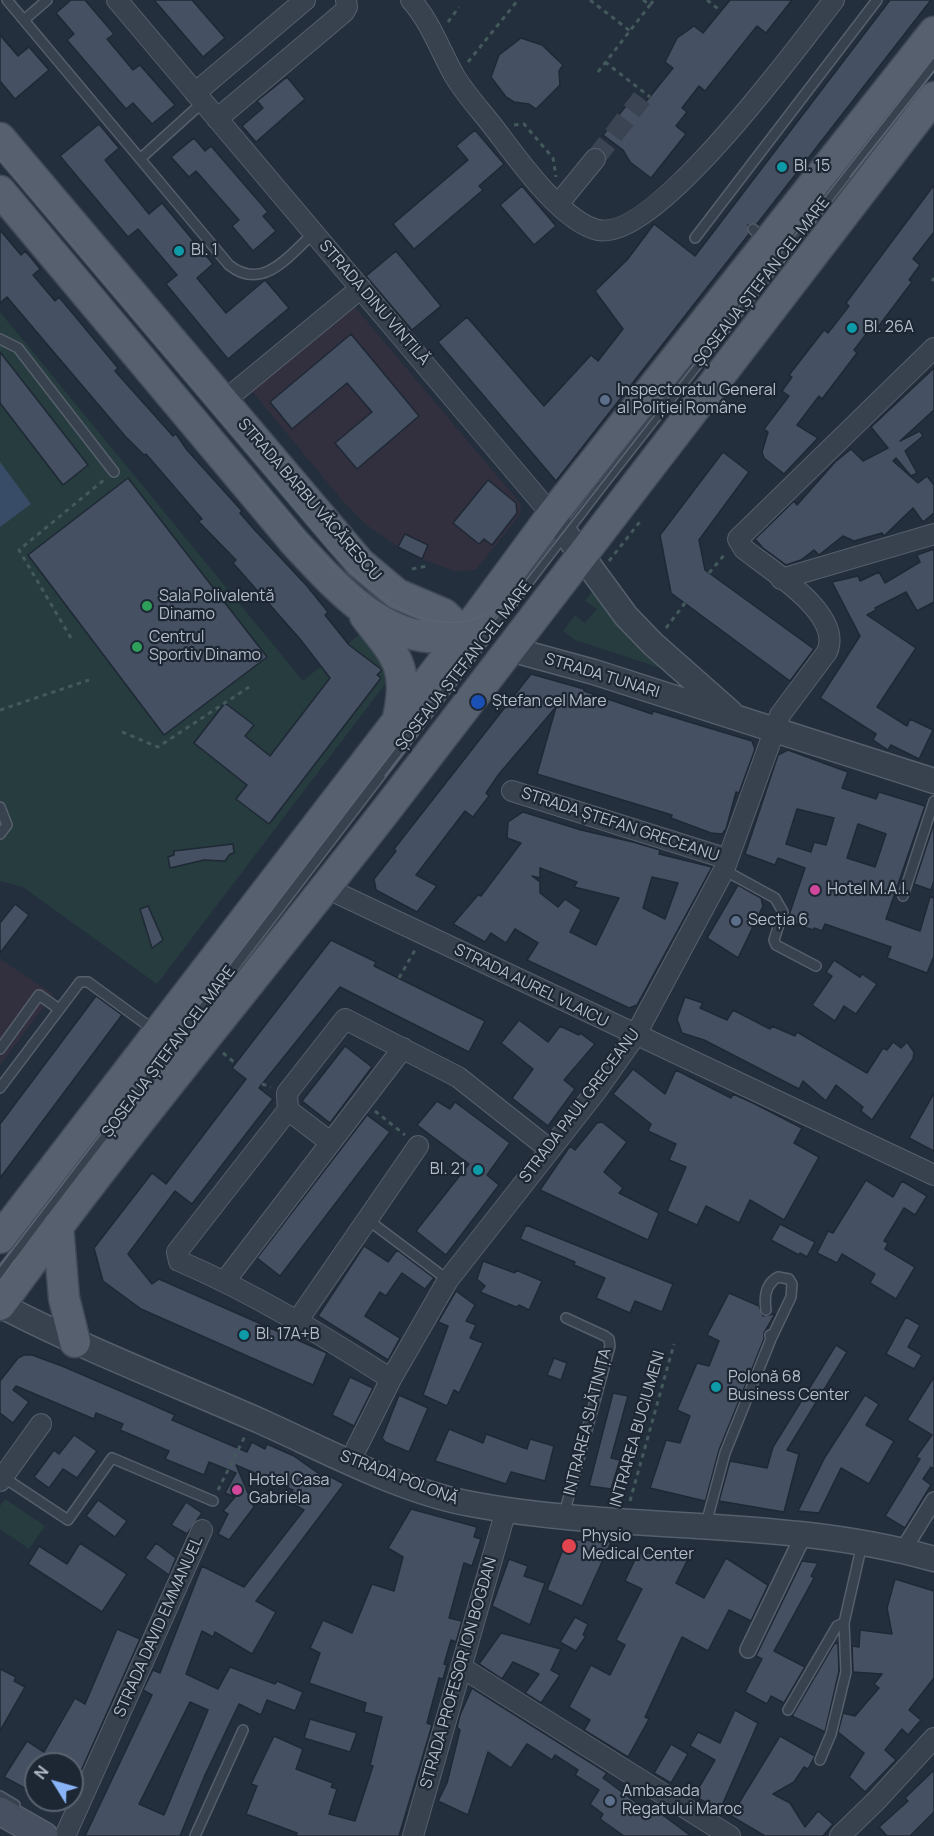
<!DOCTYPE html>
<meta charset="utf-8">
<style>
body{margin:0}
#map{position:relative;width:934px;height:1836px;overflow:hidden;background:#242f3e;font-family:Manrope,sans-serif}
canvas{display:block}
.north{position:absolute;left:24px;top:1752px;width:60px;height:60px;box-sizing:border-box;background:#1d2633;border:2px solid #59626f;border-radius:50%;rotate:307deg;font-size:16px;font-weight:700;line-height:24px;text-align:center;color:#b4bcc9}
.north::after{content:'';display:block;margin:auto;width:21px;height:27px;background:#8ab4f8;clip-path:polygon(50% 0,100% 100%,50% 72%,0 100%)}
</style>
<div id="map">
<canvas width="934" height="1836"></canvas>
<div class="north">N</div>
</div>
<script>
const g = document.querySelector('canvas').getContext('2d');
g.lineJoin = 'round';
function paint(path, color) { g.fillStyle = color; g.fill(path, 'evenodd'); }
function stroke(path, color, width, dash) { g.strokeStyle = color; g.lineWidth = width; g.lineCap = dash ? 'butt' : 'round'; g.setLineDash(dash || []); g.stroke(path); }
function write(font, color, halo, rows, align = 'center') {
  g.font = font + ' Manrope,sans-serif'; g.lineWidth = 4.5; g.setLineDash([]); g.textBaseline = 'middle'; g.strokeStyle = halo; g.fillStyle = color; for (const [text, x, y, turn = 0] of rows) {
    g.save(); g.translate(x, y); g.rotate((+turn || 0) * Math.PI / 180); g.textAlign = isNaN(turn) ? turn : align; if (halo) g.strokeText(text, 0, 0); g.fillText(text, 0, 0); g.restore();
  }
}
const medical = new Path2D(`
 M353,305L520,503L521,513L476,570L454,571L422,559L428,545L405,534L398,547L364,523L341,499L251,390Z
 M0,959L53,994L0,1065Z`);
const green = new Path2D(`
 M0,312L303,681L362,632L387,661L389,679L157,984L23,887L0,881Z
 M594,589L676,673L575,640L563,631L575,615L585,623L597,609L585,601Z
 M5,1499L45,1526L29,1549L0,1529V1506Z`);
const water = new Path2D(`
 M0,462L31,504L0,527Z`);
const building = new Path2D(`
 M71,0H85L114,34L107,39L133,70L140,65L175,105L152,124L133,103L126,109L67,40L74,34L56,13Z
 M154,0H192L225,38L203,57Z
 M730,0H792L766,33L757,26L705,91L699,86L682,108L687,112L676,126L686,134L651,178L630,162L623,150L603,135L629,102L640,109L673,68L665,62L677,38L694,26L703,33Z
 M890,0H931L757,224L748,225L749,234L556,481L438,342L467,317L544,406L591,355L598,361L623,329L595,291L627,260L654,224L695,256Z
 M0,35L18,56L29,47L49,70L15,99L0,81Z
 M521,38L542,45L563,65L559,71L560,85L536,109L529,104L514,102L506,97L491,77L499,55Z
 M287,77L305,99L256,142L242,126L263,108L257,101Z
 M99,124L119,148L105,160L149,214L162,203L213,264L197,278L226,313L265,280L289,308L228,359L166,284L177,275L138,229L128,237L60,156Z
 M475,130L504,164L479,186L483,190L414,249L393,224L468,160L456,146Z
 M194,138L205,151L211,146L268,212L263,216L276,231L253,251L232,226L239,220L196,171L189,177L171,157Z
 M934,185V232L913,259L920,265L909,280L912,282L878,327L874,324L854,350L857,353L822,399L819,396L797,425L818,438L784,474L764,458L762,452L768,432L764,429L789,396L782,391L792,377L789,375L824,330L828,333L849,306L846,303Z
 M522,186L556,226L534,245L500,205Z
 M0,230L21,255L25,251L33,260L40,269L33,275L55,301L59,297L118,368L115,371L173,436L176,434L187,450L242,511L240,513L252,527L307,586L328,612L325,615L349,645L382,670L377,675L381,678L269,824L236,799L247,785L194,743L225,703L254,725L245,736L270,756L330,678L300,639L233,563L236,560L198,521L202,519L146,454L144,455L125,436L7,297L0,303Z
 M396,251L441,306L412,330L366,276Z
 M351,334L419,416L357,469L335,443L372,412L347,383L292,429L270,402Z
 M0,352L88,465L63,485L0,403Z
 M934,368V410L900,441L920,431L923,436L905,451L917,473L911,476L896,458L893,461L918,483L927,476L934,485V513L923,522L913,508L884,536L882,533L854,541L843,536L819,555L814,550L801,560L786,565L763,548L755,539L794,501L797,505L835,462L851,449L863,461L888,448L871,427Z
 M723,452L749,472L699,540L705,570L814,649L790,681L671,593L660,535Z
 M128,478L267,657L164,735L28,555Z
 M488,480L516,503L517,513L492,545L484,539L479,544L453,523Z
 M405,534L428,545L422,559L398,547Z
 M934,549V602L917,611L906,592L875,608L876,610L867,615L916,648L877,707L907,726L910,719L933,730L919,759L891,745L888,750L873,740L876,734L820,698L860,636L832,582L858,576L860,581L879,572L885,583L920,562L917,555Z
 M531,674L584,689V691L652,714L653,711L752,741L755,749L739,793L736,792L726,829L722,834L711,833L671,818L672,815L537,774L556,707L499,774L486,793L489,796L473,817L465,811L416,875L437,886L417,912L376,890L374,879L396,851L394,849Z
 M788,750L848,772L842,788L876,799L879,792L925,806L886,919L920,931L930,897L934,898V956L927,973L887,958L891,947L825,924L822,931L814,928L813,930L787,921L805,868L778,858L775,865L745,854L778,755ZM797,809L834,818L826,845L814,842L811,852L786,844ZM858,824L886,834L875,867L847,858Z
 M523,812L581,830L633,842L660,850L659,854L712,867L637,1005L629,1008L527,960L538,943L515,929L506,943L491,933L485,942L453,924L478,895L481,896L521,843L507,838L508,822ZM540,868L577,882L574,887L619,898L596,945L570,932L581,910L565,899L558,907L540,893V882L532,876L540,878ZM652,877L678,883L665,919L643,908Z
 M934,823V881L931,890L914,884Z
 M233,844L234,853L230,854L225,861L204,860L170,868L168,857L174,855V851Z
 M738,885L761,898L763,906L738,958L707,938Z
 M15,904L29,915L0,953V923Z
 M148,906L163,940L152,948L140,909Z
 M331,940L376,962L374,966L485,1021L469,1052L340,987L259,1088L273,1099L192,1204L175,1191L128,1254L152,1284L159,1279L327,1353L313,1385L141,1309L103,1281L94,1248L152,1173L166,1184L246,1079L232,1068Z
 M834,960L860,977L862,974L877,984L856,1014L844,1006L835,1021L812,1005L832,976L826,972Z
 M96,996L122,1015L0,1178V1124Z
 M685,997L703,1003L700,1008L727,1020L733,1010L770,1029L772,1026L795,1036L797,1032L867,1073L883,1048L887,1050L893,1042L901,1048L907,1042L914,1052L913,1059L872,1120L861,1111L863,1107L836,1085L826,1101L803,1081L799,1089L704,1040L682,1033L677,1019Z
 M519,1020L548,1042L560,1026L579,1035L580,1033L595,1044L564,1080L575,1089L548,1126L512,1098L533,1069L501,1043Z
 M345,1046L372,1067L330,1123L302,1101Z
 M633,1069L665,1094L676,1070L731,1098L733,1094L753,1103L802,1128L794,1143L819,1157L784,1220L750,1200L739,1223L706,1206L697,1225L667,1211L686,1167L669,1160L676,1144L648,1131L651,1124L613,1094Z
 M934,1093V1151L909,1138Z
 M437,1101L450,1109L455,1102L510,1143L487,1175L499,1185L446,1255L416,1231L469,1164L417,1125Z
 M367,1115L390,1132L280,1276L257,1258Z
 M602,1122L627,1142L604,1172L623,1188L619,1193L659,1213L648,1240L540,1190L570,1146L575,1150L597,1123Z
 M866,1180L893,1197L902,1181L927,1196L915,1215L904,1208L884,1241L888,1243L885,1249L915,1267L896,1299L870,1283L875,1274L842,1254L837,1263L817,1253L828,1231L833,1233Z
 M780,1224L815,1242L807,1257L800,1253L799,1255L771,1240Z
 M526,1225L673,1284L662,1312L635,1301L630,1313L596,1298L605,1278L574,1265L575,1262L520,1239Z
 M364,1246L388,1262L397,1250L434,1278L425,1289L402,1273L386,1296L380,1292L365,1316L400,1338L388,1360L318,1316Z
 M483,1261L515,1273L516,1270L542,1281L529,1310L519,1305L516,1307L480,1292L485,1286L477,1279Z
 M456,1291L475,1305L466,1321L476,1325L470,1338L483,1343L459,1393L454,1390L447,1406L423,1395L448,1326L438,1322Z
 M729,1293L759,1306L763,1316L775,1314L764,1333V1339L719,1450L706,1499L705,1501L650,1488L666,1440L680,1443L690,1416L677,1410L697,1363L709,1366L719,1341L707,1335Z
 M906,1317L920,1325L908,1347L922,1355L914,1369L886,1354Z
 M836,1345L847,1352L787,1450L799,1454L784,1512L719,1501L730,1461L767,1468L773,1447Z
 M24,1355H32L62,1366L146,1402L175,1415L172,1420L247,1452L252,1442L265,1449L267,1444L294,1456L325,1478L327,1475L344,1484L256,1601L276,1612L252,1654L215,1632L213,1637L202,1631L186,1674L218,1689L230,1667L275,1684L277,1681L303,1692L295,1711L267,1700L261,1715L239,1704L205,1775L180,1836H85L152,1695L143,1690L153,1670L160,1673L202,1566L244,1587L304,1510L286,1500L293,1490L236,1465L254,1507L229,1540L218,1534L228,1514L223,1511L235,1497L225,1493L236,1473L209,1462L204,1475L165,1459L169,1451L120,1430L123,1424L96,1413L94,1419L16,1386L13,1390L29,1402L13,1423L0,1413V1381L18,1358ZM190,1702L208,1710L164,1815L139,1804Z
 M554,1358L567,1363L561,1380L547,1375Z
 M350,1377L373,1388L354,1426L332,1415Z
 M934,1377V1469L931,1467L923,1479L931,1485L905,1528L885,1516L920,1459L916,1457L932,1435L907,1420Z
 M613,1393L628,1396L611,1458L620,1460L611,1489L589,1486Z
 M399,1395L428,1408L409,1452L385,1442L382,1438Z
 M865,1395L879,1404L866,1425L894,1441L869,1484L841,1468L819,1513L798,1511L825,1457Z
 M449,1429L483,1443L486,1434L527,1449L530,1439L554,1446L545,1481L511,1472L506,1484L435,1461Z
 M74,1435L97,1451L77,1478L63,1469L49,1488L34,1477L54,1450L59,1454Z
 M98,1500L127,1521L115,1537L86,1516Z
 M186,1502L202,1513L187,1534L171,1525Z
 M411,1509L477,1527L474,1537L481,1539L472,1566L464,1563L449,1618L462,1621L456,1642L451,1640L444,1664L447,1665L443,1679L439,1678L427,1723L432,1725L399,1836H296L297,1833L246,1814L257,1786L251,1784L274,1736L303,1749L296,1769L333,1783L331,1787L337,1789L329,1814L355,1821L373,1766L370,1765L382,1717L364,1712L366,1703L309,1683L320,1653L310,1648L323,1620L352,1633L372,1584L394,1591L403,1557L388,1548Z
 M567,1539L611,1542L582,1606L547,1590Z
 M80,1543L127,1574L102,1612L28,1564L39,1546L67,1564Z
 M156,1543L176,1558L169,1575L145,1558Z
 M638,1553L690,1555L676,1583L704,1598L726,1558L768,1585L751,1621L729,1610L708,1651L682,1637L645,1717L649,1719L628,1757L584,1730L590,1720L569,1707L591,1665L610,1675L625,1645L616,1640L642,1589L625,1581Z
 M509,1559L528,1566L524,1576L545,1583L530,1625L492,1606Z
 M802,1561L818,1563L811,1576L814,1578L774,1651L805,1667L784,1703L771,1696L767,1704L745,1692L762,1659L756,1656Z
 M895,1579L934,1591V1678L909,1710L921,1720L908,1735L902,1729L885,1750L896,1760L865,1792L849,1777L864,1753L838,1732L843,1713L855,1716L879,1688L874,1684L882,1674L853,1672L852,1646L859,1647L860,1630L892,1634L887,1608Z
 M575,1617L588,1624L583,1635L586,1636L576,1651L560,1642Z
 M117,1629L140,1639L72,1791V1764H36V1794L4,1777L27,1741L44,1752L75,1698L85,1704Z
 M501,1633L561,1649L551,1670L560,1675L541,1703L525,1693L539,1674L513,1662L502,1679L479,1664Z
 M838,1643L839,1671L825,1732L792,1716L834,1644Z
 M0,1669L16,1677L14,1681L25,1687L0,1731Z
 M472,1688L607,1773L603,1778L645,1809L648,1804L691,1836H624L600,1819L603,1814L590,1804L599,1790L575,1775L578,1770L555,1755L552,1760L527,1744L511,1768L488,1752L468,1815L438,1801L447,1783L460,1730L457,1727L460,1715Z
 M735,1710L758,1723L720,1810L694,1796L715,1760L690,1746L698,1732L720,1743Z
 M310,1719L357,1733L350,1752L304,1738Z
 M780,1736L815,1756L808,1769L804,1767L794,1782L773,1794L790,1803L805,1827L818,1811L833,1824L823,1836H765L731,1816Z
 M671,1744L688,1754L671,1783L654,1773Z
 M934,1770V1812L910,1836H887L879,1827L908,1801L905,1798Z`);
const minorTunnel = new Path2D(`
 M595,159L642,98`);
const path = new Path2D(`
 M590,0L630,31
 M643,0L650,5L654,0
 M707,0L721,11
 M448,22L459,7
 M468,62L518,0
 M605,62L650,97
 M598,72L650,5
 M514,125L524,124L553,158L556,177
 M932,281L934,278
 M609,561L642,519
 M412,569L427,566
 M709,573L725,554
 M666,628L685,603
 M71,638L19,550L105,479
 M0,710L89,680
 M122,732L158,747L249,687
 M399,978L415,950
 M223,1053L235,1063
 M262,1084L271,1087
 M375,1111L405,1135
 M218,1490L245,1436
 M630,1501L674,1344`);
const service = new Path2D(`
 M7,0L229,265C263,292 288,256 314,233
 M24,20L47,0
 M140,159L203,102
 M753,229L755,231
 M695,238L877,0
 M0,339L18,348L114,472
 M0,807L7,825L0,834
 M724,870L775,898L783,912L774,940L776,945L816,966
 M903,896L934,801
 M0,1049L39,995L59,1009
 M0,1088L80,982H88L154,1030
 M368,1220L448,1280
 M0,1273L601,487L934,63
 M766,1310C764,1297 765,1284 778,1277L789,1279L792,1284L791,1297L771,1339L770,1335
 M3,1477L68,1520L112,1458L213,1501
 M564,1514L610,1346L609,1339L605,1336L566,1318
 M706,1524L725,1453L771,1339
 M788,1710L837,1626L844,1623
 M820,1760L831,1734L846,1672L844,1623L862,1544
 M0,1796L15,1805
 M195,1836L243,1730`);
const pedestrian = new Path2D(`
 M903,1550L934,1500
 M748,1650L804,1534`);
const minor = new Path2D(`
 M117,0L552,515
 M411,0C430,21 440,50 454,75C465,94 482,112 495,129C517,158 562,222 598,230C656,242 799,45 834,0
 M195,93L305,0
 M217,119L344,12L347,7L346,0
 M559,203L595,159
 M224,401L361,288
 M781,579L934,534
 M512,791L728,859
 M324,887L934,1175
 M288,1110L330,1142
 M225,1281L403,1048
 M298,1320L418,1146
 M391,1379C322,1335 254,1293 179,1261L177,1252L288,1110L287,1093L345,1019L458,1077L549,1149
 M350,1461L391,1379L448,1280L597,1090L635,1036L724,870L780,715L827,652C844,614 770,570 744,549L738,539L934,348
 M0,1481L41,1424
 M461,1667L730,1836
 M65,1836L202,1530
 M413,1836L506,1510
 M840,1836L877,1800L934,1738`);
const tertiary = new Path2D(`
 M552,515L626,616L653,644L730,712
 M510,649L594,672L934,781
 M0,1305C85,1349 173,1383 260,1421C327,1451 400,1491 471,1504C624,1533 783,1516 934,1559`);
const secondary = new Path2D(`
 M0,1811L44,1836`);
const primary = new Path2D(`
 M0,138L360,563L397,594L444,614L465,634
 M0,191L295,543C338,589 393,654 465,634
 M365,616C395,655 410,666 398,718
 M58,1226L64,1298L75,1342
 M0,1238L462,637L552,515L934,32
 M0,1305C123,1135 258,975 387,809C570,572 751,334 934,97`);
const tram = new Path2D(`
 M0,160L330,550C374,597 436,651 503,605
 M850,177L934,71
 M255,475L335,569L366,598
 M385,776L425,724
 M0,1266L402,739L934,57
 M0,1281L15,1260`);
const markers = [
 [782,167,6,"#0f9aa8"],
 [179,251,6,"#0f9aa8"],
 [852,328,6,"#0f9aa8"],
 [605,400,6,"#5c6f8a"],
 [147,606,6,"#2e9e5b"],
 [137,647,6,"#2e9e5b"],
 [478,702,8,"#1a4fb4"],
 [815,890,6,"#d1479c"],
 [736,921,6,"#5c6f8a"],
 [478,1170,6,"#0f9aa8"],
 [244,1335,6,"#0f9aa8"],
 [716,1387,6,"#0f9aa8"],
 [237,1490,6,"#d1479c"],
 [569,1546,8,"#e0444e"],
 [610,1801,6,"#5c6f8a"]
];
const poiNames = [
 ["Bl. 15",794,167],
 ["Bl. 1",191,251],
 ["Bl. 26A",864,328],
 ["Inspectoratul General",617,391],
 ["al Poliției Române",617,409],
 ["Sala Polivalentă",159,597],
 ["Dinamo",159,615],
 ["Centrul",149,638],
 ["Sportiv Dinamo",149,656],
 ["Ștefan cel Mare",492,702],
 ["Hotel M.A.I.",827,890],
 ["Secția 6",748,921],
 ["Bl. 21",466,1170,"right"],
 ["Bl. 17A+B",256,1335],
 ["Polonă 68",728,1378],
 ["Business Center",728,1396],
 ["Hotel Casa",249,1481],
 ["Gabriela",249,1499],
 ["Physio",582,1537],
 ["Medical Center",582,1555],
 ["Ambasada",622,1792],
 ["Regatului Maroc",622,1810]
];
const streetNames = [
 ["ȘOSEAUA ȘTEFAN CEL MARE",762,282,-52],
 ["STRADA DINU VINTILĂ",374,303,49],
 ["STRADA BARBU VĂCĂRESCU",309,500,49],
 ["ȘOSEAUA ȘTEFAN CEL MARE",464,666,-52],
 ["STRADA TUNARI",602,676,17],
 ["STRADA ȘTEFAN GRECEANU",620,825,18],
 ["STRADA AUREL VLAICU",531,986,26],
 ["ȘOSEAUA ȘTEFAN CEL MARE",169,1052,-53],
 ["STRADA PAUL GRECEANU",580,1106,-53],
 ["INTRAREA SLĂTINIȚA",588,1422,-76],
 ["INTRAREA BUCIUMENI",638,1429,-74],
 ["STRADA POLONĂ",399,1478,21],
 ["STRADA DAVID EMMANUEL",159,1627,-66],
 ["STRADA PROFESOR ION BOGDAN",459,1673,-74]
];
paint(medical, '#32303f');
paint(green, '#263c3f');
paint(water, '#394c67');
paint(building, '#455162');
stroke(building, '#1f2835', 1.5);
stroke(minorTunnel, '#3a4453', 20, [20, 10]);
stroke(service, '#565f6c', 12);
stroke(pedestrian, '#565f6c', 18);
stroke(minor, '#565f6c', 22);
stroke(tertiary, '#565f6c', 27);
stroke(secondary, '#565f6c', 30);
stroke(primary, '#414a57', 33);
stroke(path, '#44595c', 3, [4.5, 4.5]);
stroke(service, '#38414e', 9);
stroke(pedestrian, '#38414e', 15);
stroke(minor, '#38414e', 20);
stroke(tertiary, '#38414e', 24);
stroke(secondary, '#465061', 27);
stroke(primary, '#56606e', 30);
stroke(tram, '#5a6575', 1.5);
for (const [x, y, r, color] of markers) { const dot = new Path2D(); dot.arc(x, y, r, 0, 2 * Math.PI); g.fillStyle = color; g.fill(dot); stroke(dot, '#1d2633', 2); }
write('16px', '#b4bcc9', '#1d2633', poiNames, 'left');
write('16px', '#b4bcc9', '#1d2633', streetNames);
</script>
